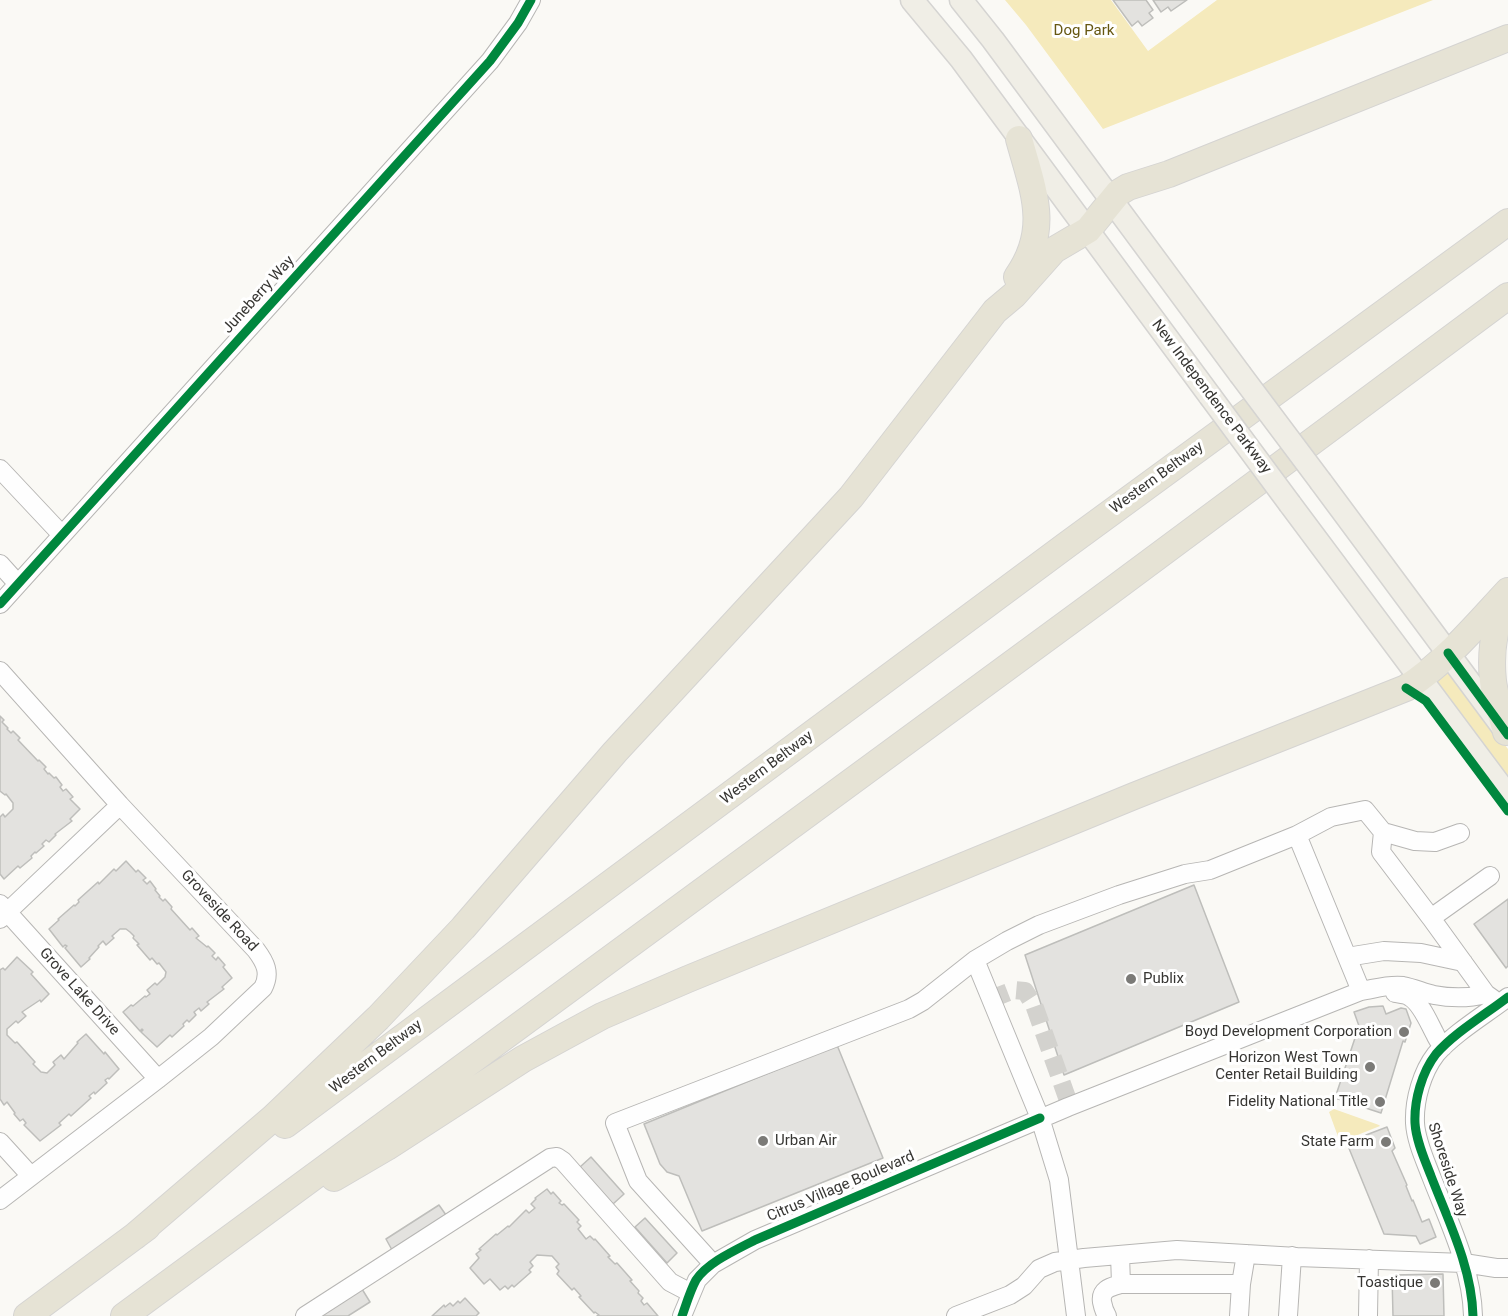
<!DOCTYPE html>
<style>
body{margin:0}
canvas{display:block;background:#faf9f5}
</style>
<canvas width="1508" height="1316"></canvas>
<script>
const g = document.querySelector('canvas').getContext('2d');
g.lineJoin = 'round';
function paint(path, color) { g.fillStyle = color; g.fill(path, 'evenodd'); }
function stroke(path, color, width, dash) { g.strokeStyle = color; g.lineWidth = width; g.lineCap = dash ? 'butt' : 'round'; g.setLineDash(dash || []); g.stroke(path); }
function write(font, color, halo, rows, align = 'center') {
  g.font = font + ' Roboto,sans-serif'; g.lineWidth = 6; g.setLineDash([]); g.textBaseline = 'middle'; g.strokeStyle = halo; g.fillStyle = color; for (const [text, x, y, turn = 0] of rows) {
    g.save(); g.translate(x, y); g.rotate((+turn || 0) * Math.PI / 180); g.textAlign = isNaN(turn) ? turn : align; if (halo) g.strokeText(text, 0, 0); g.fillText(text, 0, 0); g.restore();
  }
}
const green = new Path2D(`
 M1005,0H1111L1148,51L1217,0H1433L1103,129L1026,25Z
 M1447,670L1508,749V780L1436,683L1435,674Z
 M1334,1109L1379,1125L1380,1126L1340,1142L1329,1112Z`);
const building = new Path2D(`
 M1113,0H1146L1153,10L1149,13L1153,18L1142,26L1138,21L1132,26Z
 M1153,0H1187L1171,11L1168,7L1161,12Z
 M0,716L4,720L2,722L8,728L7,729L11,733L13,731L20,738L18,740L38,761L39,760L46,767L44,769L48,774L49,773L54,778L56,777L62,785L60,787L63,791L66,789L73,797L70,799L80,809L70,819L72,821L55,834L56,835L49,842L46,840L42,844L44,846L36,853L35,852L31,856L32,858L20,868L18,866L4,879L0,874V817L3,814L5,817L13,809V803L6,794L5,795L0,791Z
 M126,861L136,872L138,870L146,878L143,880L147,884L150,881L156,889L155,890L160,896L159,897L163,901L165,899L172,907L171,909L190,930L192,928L199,936L196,938L207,947L208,946L215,953L212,956L216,960L218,957L225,965L223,967L232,978L222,987L224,989L207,1002L209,1004L201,1011L199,1008L194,1012L196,1015L189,1022L187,1020L183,1024L184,1026L172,1037L170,1035L157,1047L141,1032L143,1030L142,1029L140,1031L123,1012L131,1005L133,1006L145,996L146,997L150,994L147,990L155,983L157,985L165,977L166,972L159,963L157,964L152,958L150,960L137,945L139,944L133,938L134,936L130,932L126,929H120L112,936L114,938L106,945L103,941L98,946L99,947L89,958L90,959L81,967L65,948L67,946L65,945L63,947L49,929L59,920L58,919L74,905L75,906L79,902L78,900L98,882L99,884L114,869L116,871Z
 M1194,885L1239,1002L1064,1075L1025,955Z
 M1508,899V966L1506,968L1474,924Z
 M17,957L33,972L31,974L49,994L41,1002L40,1000L22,1012L26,1016L18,1023L16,1021L7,1029V1035L15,1043L17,1042L35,1062L33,1064L41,1072L47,1073L55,1065L53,1062L61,1055L64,1059L78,1043L77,1042L86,1034L104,1054L105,1052L119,1069L109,1079L108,1078L105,1080L107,1083L95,1094L94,1092L89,1096L91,1098L71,1116L69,1114L59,1123L61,1125L40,1141L24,1125L26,1123L23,1119L20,1121L14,1114L15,1113L7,1102L4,1105L0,1099V970L3,968L5,970Z
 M1383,1006L1386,1014L1401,1008L1406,1009L1411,1023L1405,1042L1403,1041L1381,1113L1335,1098L1359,1026L1354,1012L1369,1007Z
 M837,1045L883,1158L702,1231L679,1176L667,1172L660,1164L644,1124Z
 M1387,1127L1395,1148L1392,1151L1407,1185L1406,1186L1412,1201L1413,1200L1422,1222L1429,1219L1436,1237L1420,1244L1416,1236L1384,1234L1348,1146L1367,1138L1366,1135Z
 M591,1157L624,1194L613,1204L580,1167Z
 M547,1189L551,1194L553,1192L561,1201L559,1203L562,1205L564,1204L579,1220L577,1222L581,1226L578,1229L586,1239L590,1236L594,1240L595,1239L610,1256L608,1257L615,1264L617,1263L632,1280L630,1281L639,1291L638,1293L643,1298L641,1301L644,1305L647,1303L658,1316H597L599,1315L595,1312L594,1313L579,1297L581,1296L574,1288L572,1290L557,1274L559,1271L556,1267L559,1264L552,1256L537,1255L530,1262L533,1266L529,1270L531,1272L514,1287L512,1285L508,1289L505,1286L500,1290L490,1279L484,1284L470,1268L479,1258L476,1254L481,1250L479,1249L496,1234L497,1235L508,1226L509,1227L526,1210L529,1213L535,1208L531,1204L536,1199L535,1198Z
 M439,1205L446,1215L392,1250L386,1239Z
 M645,1218L677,1253L667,1263L635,1227Z
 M1443,1274L1444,1316H1393L1392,1275Z
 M362,1289L370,1302L348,1316H321Z
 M465,1298L479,1313L476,1316H432L444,1305L445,1307L450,1303L453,1306L458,1301L460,1303Z`);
const minorTunnel = new Path2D(`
 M991,999L1014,990L1025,991L1034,1005L1070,1106`);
const minor = new Path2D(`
 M0,469L62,535
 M0,564L18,584
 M0,604L490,61L518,23L531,0
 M0,671L120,805L256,950C265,962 271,973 263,988L211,1037L158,1079L0,1200
 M1383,832L1381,852L1431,918
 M1297,835L1331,817L1365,810L1383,832L1415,841L1435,842L1460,833
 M0,904L158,1079
 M0,919L120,805
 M1347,957L1384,951L1421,953L1463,962
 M975,960L1040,1118L1059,1180L1076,1316
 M1361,991C1374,989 1389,984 1403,986C1414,988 1424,993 1434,995C1450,998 1470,998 1486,994L1493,999
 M1395,993C1400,994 1406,994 1410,997C1421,1003 1429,1023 1435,1034C1437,1039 1440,1043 1443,1047
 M1486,994L1431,918L1490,876
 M0,1142L31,1176
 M1120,1255L1121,1284H1241L1246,1254
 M305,1316L550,1158L557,1157L563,1161L670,1282L691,1293
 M682,1316L697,1280L713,1264L755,1240L1068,1107L1361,991L1297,835L1210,870L1185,874L1119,895L1039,925L1007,941L975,960L923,1001L909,1009L615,1123L638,1181L713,1264
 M956,1316L1010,1295L1024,1286L1039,1269L1055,1262L1084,1258L1177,1250L1297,1257L1464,1263L1496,1268H1508
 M1107,1316C1104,1311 1103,1307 1102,1302C1100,1289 1111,1287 1121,1284
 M1239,1316L1241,1284
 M1288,1316L1292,1256
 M1368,1316L1369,1259
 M1473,1316C1472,1268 1448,1220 1431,1176C1425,1160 1416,1141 1415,1123C1414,1100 1422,1072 1436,1054C1454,1033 1486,1014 1508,997`);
const major = new Path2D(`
 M912,0L961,59L1210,396
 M961,0L993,40L1240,374
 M1321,482L1502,726
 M1290,504L1508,796`);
const highway = new Path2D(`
 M1017,277C1051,229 1033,190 1019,139
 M1506,732C1502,715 1495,698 1493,681C1490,652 1494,624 1507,598
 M285,1125L1068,544L1508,222
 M334,1178L387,1147L523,1059L602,1016L688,979L1134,796L1406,688C1443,665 1478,623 1508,591
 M135,1236L273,1118L378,1018L463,928L615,752L851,497L995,311L1014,295L1054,250L1088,230L1118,193L1128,187L1169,174L1508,38
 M27,1316L147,1227
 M124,1316L1111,591L1508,296`);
const majorBridge = new Path2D(`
 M1240,374L1321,482
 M1210,396L1290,504`);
const cycleway = new Path2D(`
 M0,604L490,61L518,23L531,0
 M1448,653L1508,735
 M1406,688L1426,701L1508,811
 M682,1316C686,1305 690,1291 696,1280C708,1262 736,1250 755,1240L1040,1118
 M1473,1316C1472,1268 1448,1220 1431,1176C1425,1160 1416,1141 1415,1123C1414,1100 1422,1072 1436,1054C1454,1033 1486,1014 1508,997`);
const markers = [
 [1131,979,6,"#7b7a77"],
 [1404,1032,6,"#7b7a77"],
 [1370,1067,6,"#7b7a77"],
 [1380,1102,6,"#7b7a77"],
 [763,1141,6,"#7b7a77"],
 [1386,1142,6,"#7b7a77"],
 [1435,1283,6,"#7b7a77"]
];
const parkNames = [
 ["Dog Park",1084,31]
];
const streetNames = [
 ["Juneberry Way",259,295,-48],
 ["New Independence Parkway",1211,397,53],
 ["Western Beltway",1157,478,-36],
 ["Western Beltway",767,768,-37],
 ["Groveside Road",219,911,47],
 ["Grove Lake Drive",79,992,48],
 ["Western Beltway",376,1057,-37],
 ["Shoreside Way",1447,1170,72],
 ["Citrus Village Boulevard",841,1187,-23]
];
const poiNames = [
 ["Publix",1143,979,"left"],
 ["Boyd Development Corporation",1392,1032],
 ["Horizon West Town",1358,1058],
 ["Center Retail Building",1358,1075],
 ["Fidelity National Title",1368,1102],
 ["Urban Air",775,1141,"left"],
 ["State Farm",1374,1142],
 ["Toastique",1423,1283]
];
paint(green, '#f5eabc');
paint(building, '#e3e2df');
stroke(building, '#bebebb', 1.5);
stroke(minorTunnel, '#d3d2ce', 18, [18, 9]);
stroke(minor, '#b7b6b4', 20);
stroke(major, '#d5d4d2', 25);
stroke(highway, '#d5d4d2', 28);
stroke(minor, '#fefefe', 18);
stroke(major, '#f0eee6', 22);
stroke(highway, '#e6e3d5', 26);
stroke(majorBridge, '#d5d4d2', 25, []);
stroke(majorBridge, '#f0eee6', 22);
stroke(cycleway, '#00873e', 9);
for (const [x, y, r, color] of markers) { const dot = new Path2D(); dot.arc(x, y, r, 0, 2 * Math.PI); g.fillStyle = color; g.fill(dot); stroke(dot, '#fff', 2); }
write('15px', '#665711', '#fff', parkNames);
write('15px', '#373633', '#fff', streetNames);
write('15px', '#373633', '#fff', poiNames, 'right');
</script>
